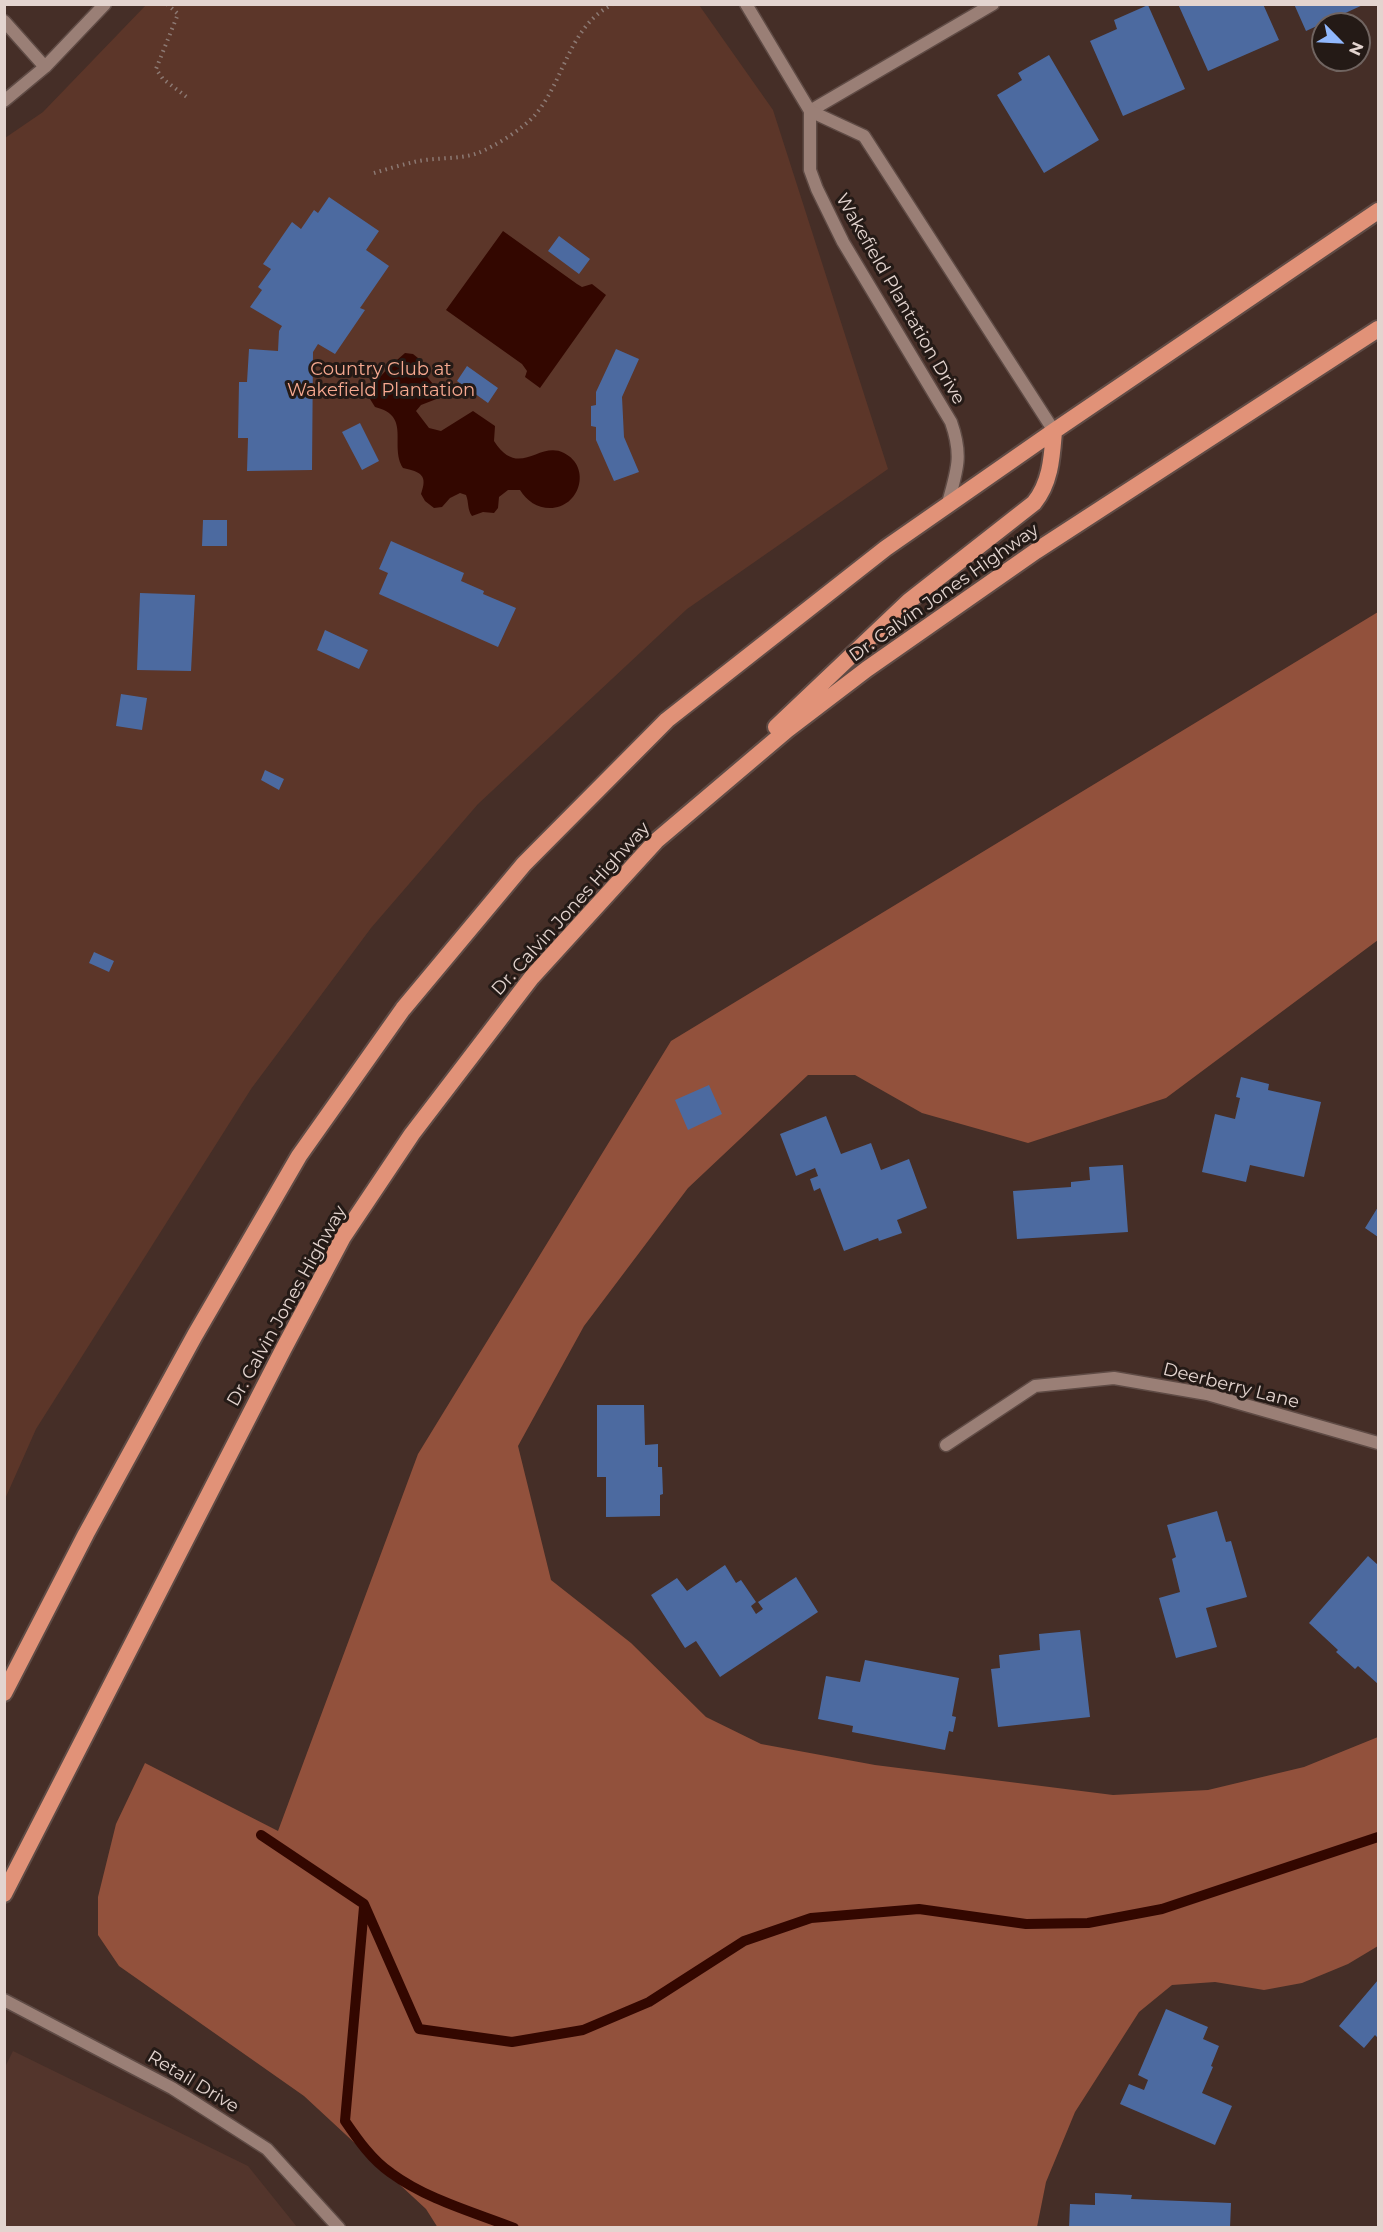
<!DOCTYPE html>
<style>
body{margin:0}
#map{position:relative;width:1383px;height:2232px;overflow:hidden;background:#452e27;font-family:Montserrat,sans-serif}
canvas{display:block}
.frame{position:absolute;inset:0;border:6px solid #e3d4cf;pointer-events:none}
.north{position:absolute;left:1311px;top:12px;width:60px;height:60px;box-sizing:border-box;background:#241a16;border:2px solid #706460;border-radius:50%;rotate:114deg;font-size:16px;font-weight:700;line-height:24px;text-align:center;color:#e3d4cf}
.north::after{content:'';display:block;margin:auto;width:21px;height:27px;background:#91b8fd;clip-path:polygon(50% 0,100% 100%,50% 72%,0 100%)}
</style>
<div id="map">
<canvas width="1383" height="2232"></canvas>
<div class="frame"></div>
<div class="north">N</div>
</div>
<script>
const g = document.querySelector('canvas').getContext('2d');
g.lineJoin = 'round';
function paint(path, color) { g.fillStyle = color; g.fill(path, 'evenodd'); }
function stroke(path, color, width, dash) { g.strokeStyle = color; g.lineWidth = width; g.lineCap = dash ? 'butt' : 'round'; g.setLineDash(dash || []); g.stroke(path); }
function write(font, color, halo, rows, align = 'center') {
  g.font = font + ' Montserrat,sans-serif'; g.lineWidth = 6; g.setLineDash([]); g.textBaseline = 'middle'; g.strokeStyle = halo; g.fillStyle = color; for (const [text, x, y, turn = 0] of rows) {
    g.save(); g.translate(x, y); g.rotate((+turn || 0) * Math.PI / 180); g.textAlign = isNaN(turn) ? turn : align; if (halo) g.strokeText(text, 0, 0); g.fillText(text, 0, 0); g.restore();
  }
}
const built = new Path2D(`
 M13,2051L248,2166L297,2227H5V2067Z`);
const green = new Path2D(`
 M146,5H699L773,110L888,469L687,609L478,804L371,928L251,1089L36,1429L5,1499V138L43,112Z`);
const forest = new Path2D(`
 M1378,612V940L1166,1098L1028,1143L922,1113L855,1075H808L688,1188L584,1326L518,1446L551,1580L631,1643L706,1717L761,1744L875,1765L1113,1795L1208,1790L1304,1767L1378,1737V1946L1348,1964L1302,1983L1264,1990L1215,1982L1172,1985L1139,2012L1075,2112L1046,2182L1037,2227L438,2228L426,2209L304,2096L119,1966L98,1935V1897L116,1824L145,1763L278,1831L418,1454L671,1041Z`);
const water = new Path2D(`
 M503,231L577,284L582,287L592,284L606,295L540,388L525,377L527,371L522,364L446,310Z
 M405,353L413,354L418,358L424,373L437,389L439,398L421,405L416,411L429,428L441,431L473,411L495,426L494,441C519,480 539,440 564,453C592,467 580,508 550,508C537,508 527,501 520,490H508L499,497L498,508L494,513L483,512L472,516C467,509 469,502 466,495L460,493L450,498L442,507L434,508L425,501L421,494C428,475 421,472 403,468C389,445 412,416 375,407L370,399V388L389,367Z`);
const stream = new Path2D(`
 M261,1835L364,1904L419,2029L512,2042L583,2030L649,2002L744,1941L811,1918L919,1909L1026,1924L1088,1923L1162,1909L1378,1837
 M364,1907L345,2121C358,2140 372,2160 391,2173C426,2199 473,2212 514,2228`);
const building = new Path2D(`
 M1178,4H1263L1279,40L1208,71Z
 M1294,4H1365L1306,31Z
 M1148,5L1185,89L1123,116L1090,41L1117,29L1114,20Z
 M1049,55L1099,140L1044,173L997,95L1022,80L1018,73Z
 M329,197L379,231L366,250L389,266L360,308L365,310L335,354L318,344L313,352L312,470L247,471L248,438H238L239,382H247L249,349L278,351L279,331L282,326L250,307L262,290L258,287L271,269L263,264L292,222L301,229L314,210L318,213Z
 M559,236L590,259L579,274L548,251Z
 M616,349L639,359L622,397L624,437L639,472L614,481L596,440V427L591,426V406L596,405V392Z
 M467,366L498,388L488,403L457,381Z
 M360,423L379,461L362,470L342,432Z
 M203,520H227V546H202Z
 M391,541L464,573L461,581L484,591L483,594L516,608L498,647L379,594L388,573L379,569Z
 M140,593L195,595L191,671L137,670Z
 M325,630L368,650L359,669L317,650Z
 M121,694L147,698L142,730L116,726Z
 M265,770L284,779L279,790L261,780Z
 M94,952L114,961L109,972L89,963Z
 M1241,1077L1269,1084L1268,1090L1321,1102L1304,1177L1250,1165L1246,1182L1202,1172L1215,1114L1235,1119L1240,1098L1236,1097Z
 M709,1085L722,1114L688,1130L675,1100Z
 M826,1116L841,1154L871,1143L881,1170L909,1159L927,1208L897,1220L902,1233L879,1241L878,1238L844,1251L820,1188L814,1191L810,1179L818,1176L815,1168L796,1176L780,1134Z
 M1123,1165L1128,1232L1017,1239L1013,1191L1071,1187V1182L1090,1180L1089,1167Z
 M1378,1207V1237L1365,1228Z
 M597,1405H644L645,1445L658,1444V1467H662L663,1494L660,1495V1516L606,1517V1477H597Z
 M1217,1511L1226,1542L1231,1541L1247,1597L1206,1608L1217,1647L1176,1658L1159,1598L1180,1592L1172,1559L1176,1557L1167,1525Z
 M1368,1556L1378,1565V1684L1358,1666L1355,1669L1336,1652L1338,1650L1309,1623Z
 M725,1565L736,1583L741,1580L756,1602L751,1606L756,1614L763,1609L758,1602L796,1577L818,1612L720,1677L696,1641L685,1648L651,1595L677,1578L687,1591Z
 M1080,1630L1090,1717L998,1727L991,1669L1000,1668L999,1655L1040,1650L1039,1634Z
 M865,1660L959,1678L952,1716L956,1717L953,1732L949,1731L945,1750L852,1732L853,1726L818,1719L826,1676L860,1682Z
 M1378,1980V2038L1375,2035L1364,2048L1339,2026Z
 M1166,2009L1208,2027L1203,2039L1219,2046L1211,2066L1213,2067L1202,2093L1232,2106L1215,2145L1120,2104L1129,2084L1144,2090L1148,2080L1138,2075Z
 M1095,2193L1132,2195L1131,2199L1231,2203L1230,2228H1069L1070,2204L1095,2205Z`);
const path = new Path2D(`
 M167,4L178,14L156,69L163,79L188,98
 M374,173C387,169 401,165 414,162C434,157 458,160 478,153C494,147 524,128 535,115C565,80 568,27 613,4`);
const minor = new Path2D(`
 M4,21L45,67
 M4,101L45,67L105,4
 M810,111L993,4
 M946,1445L1035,1386L1114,1378L1207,1394L1378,1443`);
const tertiary = new Path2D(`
 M746,4L810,111V170L817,189L843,242L951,422C963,456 957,470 948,503
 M810,111L864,136L1054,431
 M4,2000L172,2088L267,2149L339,2228`);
const trunk = new Path2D(`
 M776,727L909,601L1034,503C1051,482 1052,456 1054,431
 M4,1693L86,1534L195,1335L299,1156L403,1009L524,864L667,720L886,548L1054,431L1378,211
 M4,1894L284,1348L343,1237L412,1134L532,977L656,841L787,730L867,669L1036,551L1378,329`);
const streetNames = [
 ["Wakefield Plantation Drive",900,299,60],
 ["Dr. Calvin Jones Highway",944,593,-35],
 ["Dr. Calvin Jones Highway",571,909,-48],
 ["Dr. Calvin Jones Highway",287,1306,-61],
 ["Deerberry Lane",1231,1386,14],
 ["Retail Drive",193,2082,31]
];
const parkNames = [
 ["Country Club at",381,370],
 ["Wakefield Plantation",381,391]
];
paint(built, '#53352c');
paint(green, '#5c3629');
paint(forest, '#92513c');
paint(water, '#330700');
stroke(stream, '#330700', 10);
paint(building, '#4c6aa0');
stroke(minor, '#5f4b45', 15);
stroke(tertiary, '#5f4b45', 15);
stroke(trunk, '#5f4b45', 20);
stroke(path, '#8c7973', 4, [1.5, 4.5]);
stroke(minor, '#9a7f76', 12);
stroke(tertiary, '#9a7f76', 12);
stroke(trunk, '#e19278', 16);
write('18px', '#e3d4cf', '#241a16', streetNames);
write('18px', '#f7a990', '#241a16', parkNames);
</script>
